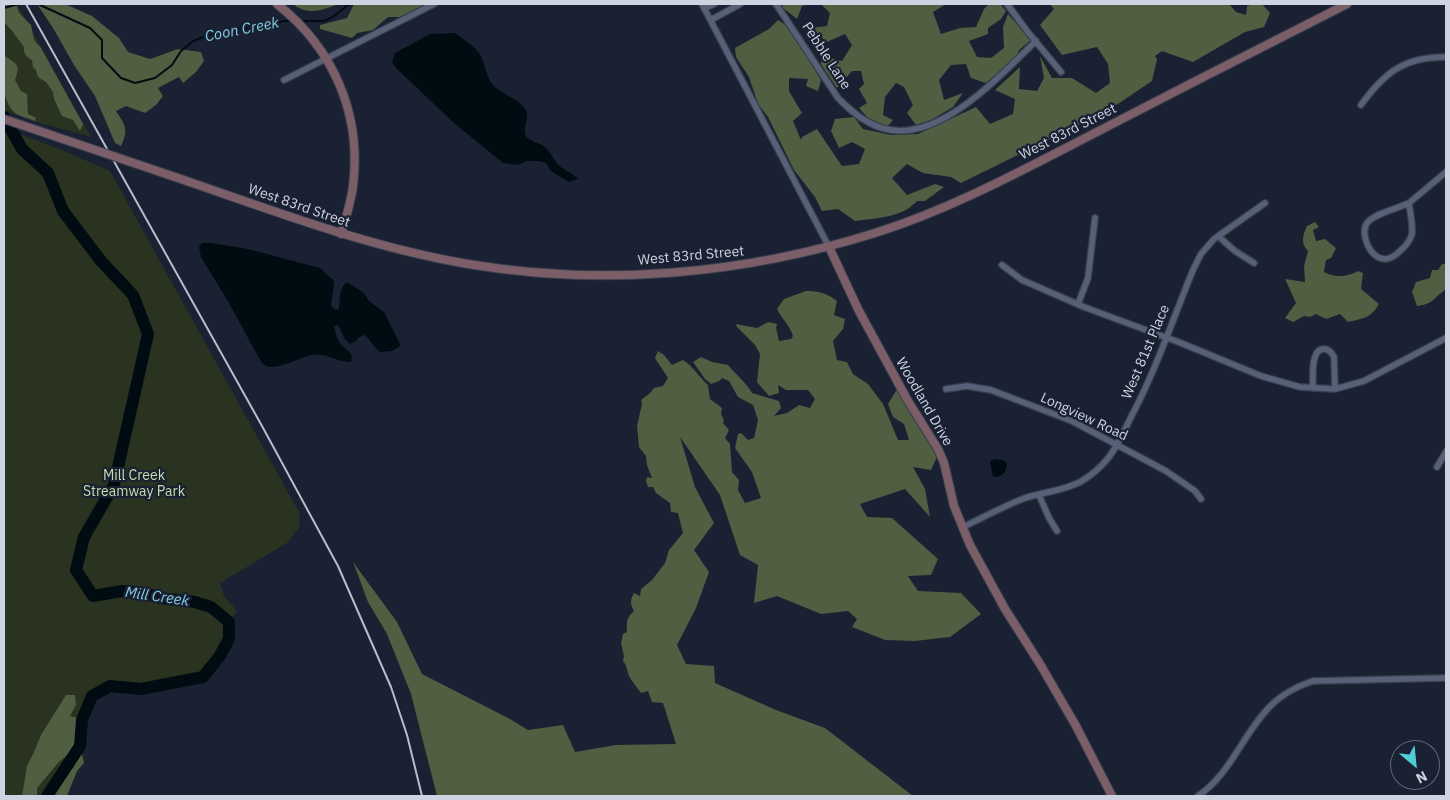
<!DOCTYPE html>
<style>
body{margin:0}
#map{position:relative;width:1450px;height:800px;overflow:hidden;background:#192133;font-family:"IBM Plex Sans",sans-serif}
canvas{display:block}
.frame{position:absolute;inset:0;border:5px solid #cdd3e0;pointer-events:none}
.north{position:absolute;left:1390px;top:740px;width:50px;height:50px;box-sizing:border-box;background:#192133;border:1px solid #616878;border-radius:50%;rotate:152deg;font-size:14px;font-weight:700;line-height:20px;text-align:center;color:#cdd3e0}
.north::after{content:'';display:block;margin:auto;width:18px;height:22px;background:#51ccd4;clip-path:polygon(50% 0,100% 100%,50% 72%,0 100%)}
</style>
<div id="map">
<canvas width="1450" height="800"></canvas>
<div class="frame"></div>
<div class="north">N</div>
</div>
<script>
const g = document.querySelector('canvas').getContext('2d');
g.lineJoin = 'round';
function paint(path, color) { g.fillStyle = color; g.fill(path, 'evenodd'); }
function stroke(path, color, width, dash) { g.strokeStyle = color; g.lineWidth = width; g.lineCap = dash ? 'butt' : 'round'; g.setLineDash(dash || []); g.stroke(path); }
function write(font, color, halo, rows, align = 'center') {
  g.font = font + ' "IBM Plex Sans",sans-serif'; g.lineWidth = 4.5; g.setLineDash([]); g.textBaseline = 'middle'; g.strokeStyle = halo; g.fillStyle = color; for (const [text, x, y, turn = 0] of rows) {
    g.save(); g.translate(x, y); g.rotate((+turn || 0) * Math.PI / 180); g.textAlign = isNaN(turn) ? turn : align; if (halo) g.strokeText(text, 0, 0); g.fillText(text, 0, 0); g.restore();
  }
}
const green = new Path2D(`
 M4,4H17L91,137L33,121L4,110Z
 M4,128L57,148L110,171L299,512L300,526L287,543L220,583L224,596L237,611L229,622V639L219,657L203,677L141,689L110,686L93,696L82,720L80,746L47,796H4Z`);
const forest = new Path2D(`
 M4,4H16L19,13L31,25L34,40L41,48L83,124L80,131L73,120L62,116L54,99L53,92L46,82L38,77L36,70L33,67L32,60C27,57 23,54 24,47L13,32L4,22Z
 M37,4H65L92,16L119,38L128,52L150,59L178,49L201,52L204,61L196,72L183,83L179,77L158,88L163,96L156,105L145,113L126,106L116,111C125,125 129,129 121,146L115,143L95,96L74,65L53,28Z
 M297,4H339C323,10 310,15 295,6Z
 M354,4H426L400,17H388L373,30L357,33L352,38L320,29V25L347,18Z
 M782,4H811L802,6L797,19L783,8Z
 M821,4H946L933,12L941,34L960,28L976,27L984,9L989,4H1000L1006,11L1001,19L988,28V34L969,41L977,57L991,58L1004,48L1003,27L1008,14L1031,40L1019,50L1017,57L986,83L971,78L966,64L951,65L939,80L944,100L963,93L953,107L931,120L916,125L907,113L913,105L904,87L896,83L885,97L883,115L893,120L887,127L868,118L859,108L867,103L859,89L864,84L861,71H852L837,88L821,64L822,56L842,61L852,45L845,34L827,42L811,28L827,26L830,13Z
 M1050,4H1229L1236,12L1246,15L1247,6L1253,4H1262L1270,13L1264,27L1245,32L1193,62L1162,51L1155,56L1157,59L1152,81L1109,110L961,183L951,177L923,173L907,164L892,178L907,195L935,184L944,187L925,201H917C902,218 876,218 855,221L838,209L822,211L815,197L794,170L768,117L758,104L749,77L736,57L735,48L769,29L778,20L790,28L821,80L818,91L806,86L808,79L789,78V91L802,113L793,121L801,140L802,137L817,129L842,166L859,164L865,149L852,142L839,148L831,131L835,119L854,117L863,129L891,135L918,134L976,107L990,124L1013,114L1015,99L995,90L1020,67L1019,89L1037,91L1044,78L1040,56L1052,78H1072L1096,93L1110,83L1108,64L1097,47L1062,55L1040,25L1054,9Z
 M4,55L16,64L18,69L15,80L21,91L27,94L28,114L36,118L35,121C29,118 19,117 14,112C0,98 4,73 4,55Z
 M1315,222L1319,227L1313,230L1316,241L1325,239L1336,248L1331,258L1326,260L1324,272C1335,278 1347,277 1358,271L1363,273L1361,289L1379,304C1370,319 1364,318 1348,322L1340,314L1326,319L1316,314L1310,317L1304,316L1293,322L1285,318L1296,303L1285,279L1305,282L1304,266L1308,251C1300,243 1303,235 1307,226Z
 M1442,264H1446L1445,290C1433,298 1434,304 1417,306L1412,292L1416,282L1430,278L1432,270H1438Z
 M806,291C818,291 827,293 837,301L834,315L845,319L843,329L833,341L837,360L847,362L853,374L868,384L883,404L898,440H909L904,424L893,417L888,404L897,389L924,428L937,457L931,470L913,467L925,489L930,517L905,489L860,504L867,517L892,518L938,559L931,575L908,576L918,591L961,593L981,614L950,637L915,641L885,640L852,627L857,619L848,611L821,614L777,596L754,603L758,565L740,555L720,495L680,437L695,487L714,523L694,550L709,572L696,608L677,645L686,664L714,666L715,683L776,710L825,728L913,796H437L411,694L387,634L368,602L353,562L397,622L422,674L510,719L528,730L563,725L575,752L616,745L676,744L663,703L652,702L648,691L641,693C637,687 632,682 629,676C627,670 627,666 623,661L624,656L621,643L623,634L627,632C626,622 627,617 634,611C630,604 630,600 634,593L640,596L641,589L652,580L665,563L669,550L683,533L678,513L671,512L670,503L656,493L653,487H648L646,481L647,477L652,478L647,465L646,456L639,447L637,426L642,404L641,400L650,393L654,388L663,386L668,378L655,358L658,351L664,355L672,365L683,360C693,366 699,377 708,385L710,399L722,408L721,414L724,420L723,423L729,430L725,438L730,444L732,472L739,480L738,490L745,503L761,498L752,472L735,448L738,434L741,433L748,440L754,438L758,420L753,405L738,397L729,381L722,378L719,381L711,384L705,379L693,362L701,357L712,362L728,365C736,375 746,382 752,393L779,401L781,408L774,416L787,413L799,405L810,408L815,399L808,390H786L778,385L779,393L769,396L757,382L760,354L755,345L737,327L736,324L757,328L768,322L777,324L776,328L779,341L791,339L793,336C790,326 782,319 777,309L784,299Z
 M66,695H75L76,705L70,716L77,718L75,748L58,763L37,788V796H22L27,766L34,752L41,735Z
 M82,754L84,763L77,771L67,796H51L66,774L74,767L76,757Z`);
const water = new Path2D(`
 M455,33C463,39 473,45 479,53C486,63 485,78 495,87C504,95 519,99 526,110C530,118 522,127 526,136C529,141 537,142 542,145C550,150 551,156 557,163C562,170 572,172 578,179L569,182L551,171L546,163L538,161H527L518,165L503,163L454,123L396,68L392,62L395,53L430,34Z
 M202,243H211L248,249L320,268L333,280L334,283L331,306L335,310L339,309C340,300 339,287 347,282L364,293L369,301L384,312L400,344L399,347L392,351L379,352L366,336L364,335L358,338L356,341L350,344L344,338L339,326L336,325L334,327C336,332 336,338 340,343C345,350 355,352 351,362C338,363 326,352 312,355C301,357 276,371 266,366C264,365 261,362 260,360L229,303L201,257L199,247Z
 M997,459L1005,461L1007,464L1005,472C1001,476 997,478 993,476L990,462L992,460Z`);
const stream = new Path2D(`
 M4,8L19,4H38L90,28L102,40V58L121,78L135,83L155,78L172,65L181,51L193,41L216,32L243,28L259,29L283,21H292
 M299,21H324L333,17L349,4`);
const river = new Path2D(`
 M4,117L22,149L48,173L63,211L101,261L133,295L148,334L114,485L84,537L76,570L93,596L122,591L145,593L160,598L195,602L211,607L229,622V639L219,657L203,677L141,689L110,686L92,696L82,720L80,746L47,796`);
const street = new Path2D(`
 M702,4L829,247
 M776,4L838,98C847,107 856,116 868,122C928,157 997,78 1036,41
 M1007,4L1027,31L1061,72
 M705,8L714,4
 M711,20L740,4
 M284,80L434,4
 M1361,105C1385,72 1404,57 1446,57
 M1409,203C1410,212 1413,225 1412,234C1410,240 1406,246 1401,250C1376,277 1358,235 1367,223C1375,213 1397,209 1409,203Z
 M1409,203L1446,172
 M1218,236L1235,251L1254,263
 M1002,265L1022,280L1084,307L1181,343L1261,376L1300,387L1335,389L1364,381L1446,338
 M1078,304L1088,278L1095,218
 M1313,388C1313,379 1310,347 1325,349C1330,350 1332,353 1334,357L1335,389
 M946,389L967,386L991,390L1072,421L1166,471L1195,491L1201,499
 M1437,467L1446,452
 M1039,495L1049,518L1057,531
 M963,527C984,517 1004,506 1025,498C1043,492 1063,491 1080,482C1091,476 1101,467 1109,457C1118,445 1124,431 1131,417C1156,370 1173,319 1193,270L1201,254L1214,239L1265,203
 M1198,796C1229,775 1241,739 1265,712C1277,697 1295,687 1313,681L1446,678`);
const secondary = new Path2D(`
 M277,4C333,48 362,114 353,186C351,202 346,218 341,234
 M175,177C272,210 367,247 468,264C604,287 745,274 875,233C951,209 1021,171 1091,135C1176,91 1262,47 1347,4
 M829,247L859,311L908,401L938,449L944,463L954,506L970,545L1005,609L1040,664L1076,726L1112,796`);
const rail = new Path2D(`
 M26,4L262,426L338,566L391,687L407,735L422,796`);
const secondaryBridge = new Path2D(`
 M4,119L175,177`);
const streetNames = [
 ["Pebble Lane",826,56,57],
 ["West 83rd Street",1068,132,-27],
 ["West 83rd Street",299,206,19],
 ["West 83rd Street",691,256,-5],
 ["West 81st Place",1146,352,-67],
 ["Woodland Drive",924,402,60],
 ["Longview Road",1084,417,25]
];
const parkNames = [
 ["Mill Creek",134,476],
 ["Streamway Park",134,492]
];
const waterNames = [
 ["Coon Creek",242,30,-11],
 ["Mill Creek",157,597,8]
];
paint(green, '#2a3320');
paint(forest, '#505e41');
paint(water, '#000c11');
stroke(stream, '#000c11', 2);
stroke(river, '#000c11', 12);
stroke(street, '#383e4d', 8);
stroke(secondary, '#383e4d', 10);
stroke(street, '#566076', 5.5);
stroke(secondary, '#7b5e68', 8);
stroke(rail, '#b7bdca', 2);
stroke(secondaryBridge, '#383e4d', 10, []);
stroke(secondaryBridge, '#7b5e68', 8);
write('14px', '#cdd3e0', '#192133', streetNames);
write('14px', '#c6dfa9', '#192133', parkNames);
write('italic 15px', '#84cce0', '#192133', waterNames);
</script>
